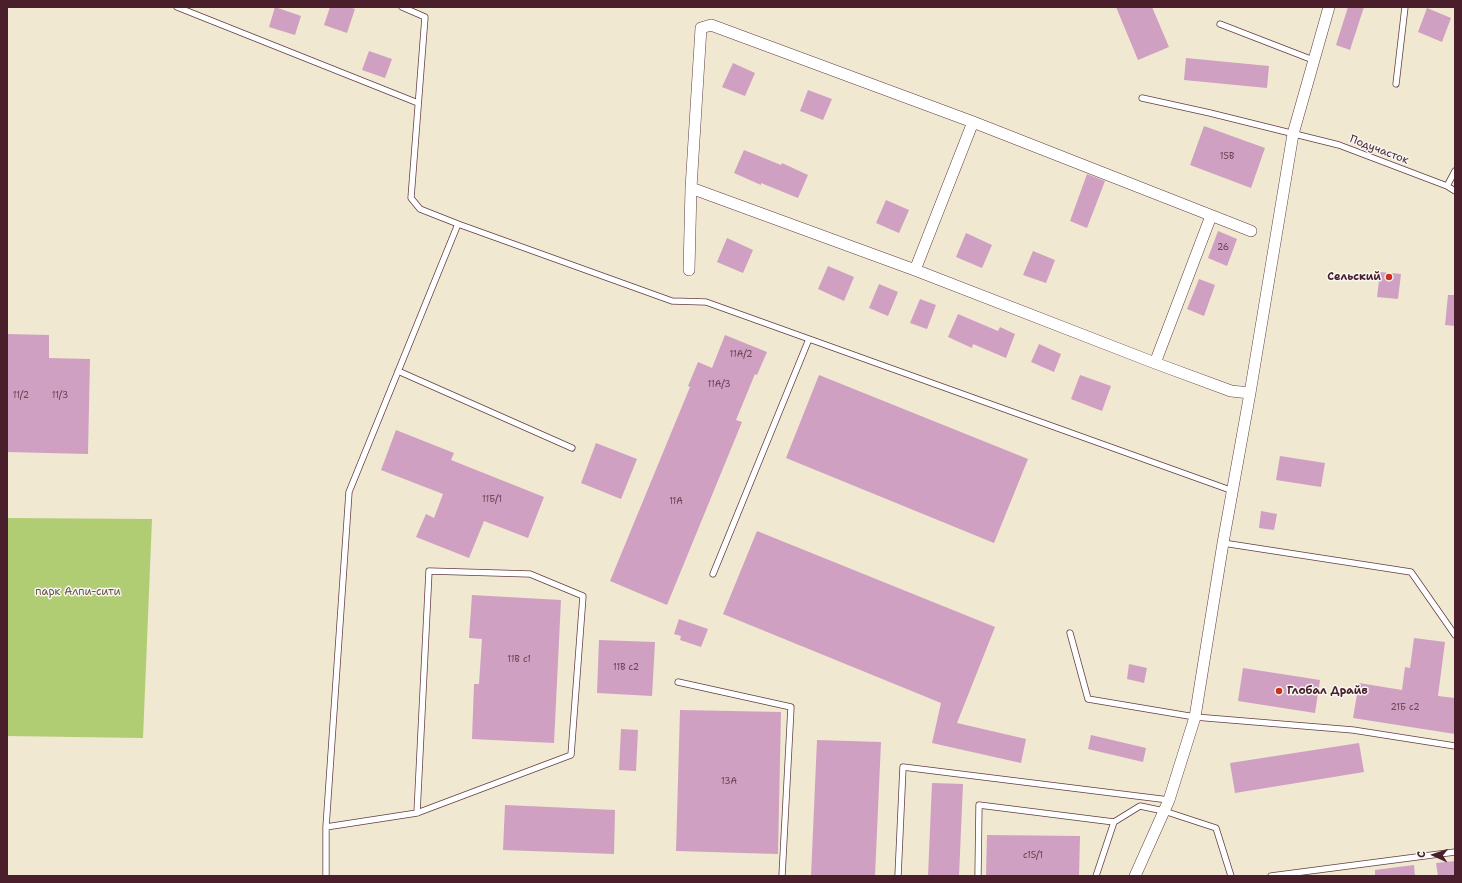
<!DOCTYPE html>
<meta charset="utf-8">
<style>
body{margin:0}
#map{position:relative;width:1462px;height:883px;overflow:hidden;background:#f0e8d1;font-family:"Shantell Sans",sans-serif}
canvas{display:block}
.frame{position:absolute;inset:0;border:8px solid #4a1f2b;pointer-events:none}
.north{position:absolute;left:1414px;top:835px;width:40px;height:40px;-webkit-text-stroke:3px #f6f6f2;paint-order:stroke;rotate:273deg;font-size:11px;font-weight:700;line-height:16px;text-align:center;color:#4a1f2b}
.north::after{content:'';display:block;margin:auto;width:14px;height:18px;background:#4a1f2b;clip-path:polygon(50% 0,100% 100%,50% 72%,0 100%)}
</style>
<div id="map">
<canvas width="1462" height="883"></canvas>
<div class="frame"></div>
<div class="north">С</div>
</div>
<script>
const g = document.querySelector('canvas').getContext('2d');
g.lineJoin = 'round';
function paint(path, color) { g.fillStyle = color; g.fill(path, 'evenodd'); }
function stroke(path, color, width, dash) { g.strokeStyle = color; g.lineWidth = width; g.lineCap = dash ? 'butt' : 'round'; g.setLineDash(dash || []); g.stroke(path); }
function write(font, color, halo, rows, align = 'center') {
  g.font = font + ' "Shantell Sans",sans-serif'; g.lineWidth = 3; g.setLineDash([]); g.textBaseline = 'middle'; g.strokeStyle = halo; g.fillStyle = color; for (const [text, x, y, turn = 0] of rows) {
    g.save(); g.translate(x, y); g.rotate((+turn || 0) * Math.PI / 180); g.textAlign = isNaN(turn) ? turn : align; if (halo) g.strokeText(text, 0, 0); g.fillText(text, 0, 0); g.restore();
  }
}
const green = new Path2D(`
 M7,518L152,519L143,738L7,736Z`);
const building = new Path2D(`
 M275,7L301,16L295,35L269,27Z
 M330,7H349L355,9L347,33L324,25Z
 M1116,7H1152L1169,47L1138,60Z
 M1348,7H1364L1350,50L1336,45Z
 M1427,8L1451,18L1442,42L1418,32Z
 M369,51L392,59L385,78L362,70Z
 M1186,58L1269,66L1267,88L1184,80Z
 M733,63L755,73L745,96L722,87Z
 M808,90L832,99L823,120L800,111Z
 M1204,126L1265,148L1251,188L1190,165Z
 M744,150L781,165L782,163L808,175L798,198L761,183V185L734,173Z
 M1087,174L1105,181L1087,228L1070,221Z
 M886,200L909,210L899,233L876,223Z
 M1218,231L1237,239L1227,266L1208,258Z
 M966,233L992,245L982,268L956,257Z
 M727,238L753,250L743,273L717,262Z
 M1033,251L1055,260L1046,283L1023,275Z
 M828,266L854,277L844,301L818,289Z
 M1380,272L1401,274L1398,299L1377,297Z
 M1199,279L1215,285L1204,316L1187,309Z
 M879,284L898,292L888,316L869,308Z
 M1448,295H1455V326L1445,325Z
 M920,299L936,305L927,329L910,323Z
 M958,314L998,331L1000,327L1015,334L1006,358L973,344L972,348L948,337Z
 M7,334L49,335V358L90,359L88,454L7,452Z
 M725,335L767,352L757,375L755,374L736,420L742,422L667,605L610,581L690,387L688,386L698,362L712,368Z
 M1039,344L1061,354L1054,372L1031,362Z
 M819,375L1028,459L994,543L786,458Z
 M1080,375L1111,386L1102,411L1071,399Z
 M396,430L454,453L451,460L544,497L528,538L484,521L469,558L416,537L426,514L434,518L443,494L381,470Z
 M596,443L637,459L621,499L581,483Z
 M1280,456L1325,463L1321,487L1276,480Z
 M1261,511L1277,514L1274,530L1259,528Z
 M757,531L995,627L957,723L1026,739L1021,763L932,743L941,703L723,614Z
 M472,595L561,600L554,743L472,739L474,684H479L482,639L469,638Z
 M679,619L708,629L701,647L680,640L681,636L674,634Z
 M1414,638L1445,642L1438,696L1455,698V734L1353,718L1359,683L1402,690L1405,667L1410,668Z
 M599,640L655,642L652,696L597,693Z
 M1129,664L1147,668L1144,683L1127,679Z
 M1243,668L1320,680L1315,713L1238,701Z
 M680,710L781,712L778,854L676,851Z
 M621,729L638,730L636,771L619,770Z
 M1091,735L1146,748L1143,762L1088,749Z
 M817,740L881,742L875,876H811Z
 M1359,743L1364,772L1235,793L1230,763Z
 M932,783L963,784L959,876H928Z
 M505,805L615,810L614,854L503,850Z
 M987,835L1080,836L1079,876H986Z
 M1455,861V876H1438L1436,863Z
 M1414,865L1415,876H1375V870Z`);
const service = new Path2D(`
 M177,7L418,103
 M402,7L425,17L411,198L420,209L458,224
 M1220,24L1313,60
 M1396,84L1405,7
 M1142,98L1210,113L1339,145L1447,186L1455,191
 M1447,186L1455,171
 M398,371L572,448
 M1223,543L1411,572L1455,635
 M713,574L809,339
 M1070,633L1088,699L1195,717L1353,730L1455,746
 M678,682L791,707L782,876
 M326,827L417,813L571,755L583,596L530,574L429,571L417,813
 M326,876V827L349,492L458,224L672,301L706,302L1233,491
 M898,876L903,767L1169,800
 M978,876L979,805L1114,822L1140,806L1164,811L1216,828L1231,876
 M1096,876L1114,822
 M1271,876L1455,852`);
const minor = new Path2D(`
 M691,188L915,270L1155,363L1231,391L1250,393
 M689,270L691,188L701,28L711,25L973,122L1251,231
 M915,270L973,122
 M1155,363L1211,216
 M1135,876L1169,800L1195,717L1223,543L1250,393L1293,134L1329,7`);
const markers = [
 [1389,277,4,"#c8321e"],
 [1279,691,4,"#c8321e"]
];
const numberNames = [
 ["15В",1227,157],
 ["26",1223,248],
 ["11А/2",741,355],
 ["11А/3",719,385],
 ["11/2",21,396],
 ["11/3",60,396],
 ["11Б/1",492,500],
 ["11А",676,502],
 ["11В с1",519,660],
 ["11В с2",626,668],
 ["21Б с2",1405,708],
 ["13А",729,782],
 ["с15/1",1033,856]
];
const streetNames = [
 ["Подучасток",1379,150,21]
];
const poiNames = [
 ["Сельский",1381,277],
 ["Глобал Драйв",1287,691,"left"]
];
const parkNames = [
 ["парк Алпи-сити",78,592]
];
paint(green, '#b1cd73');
paint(building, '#cfa0c2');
stroke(service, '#633d44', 7);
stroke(minor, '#633d44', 12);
stroke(service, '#fff', 5.5);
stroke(minor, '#fff', 11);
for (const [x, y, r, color] of markers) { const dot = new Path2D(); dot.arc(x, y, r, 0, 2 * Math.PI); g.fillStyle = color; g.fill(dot); stroke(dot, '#f6f6f2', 1.5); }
write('9px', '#6b3f51', null, numberNames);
write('11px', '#4a1f2b', '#f6f6f2', streetNames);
write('bold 11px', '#4a1f2b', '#f6f6f2', poiNames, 'right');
write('11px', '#695341', '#f6f6f2', parkNames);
</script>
